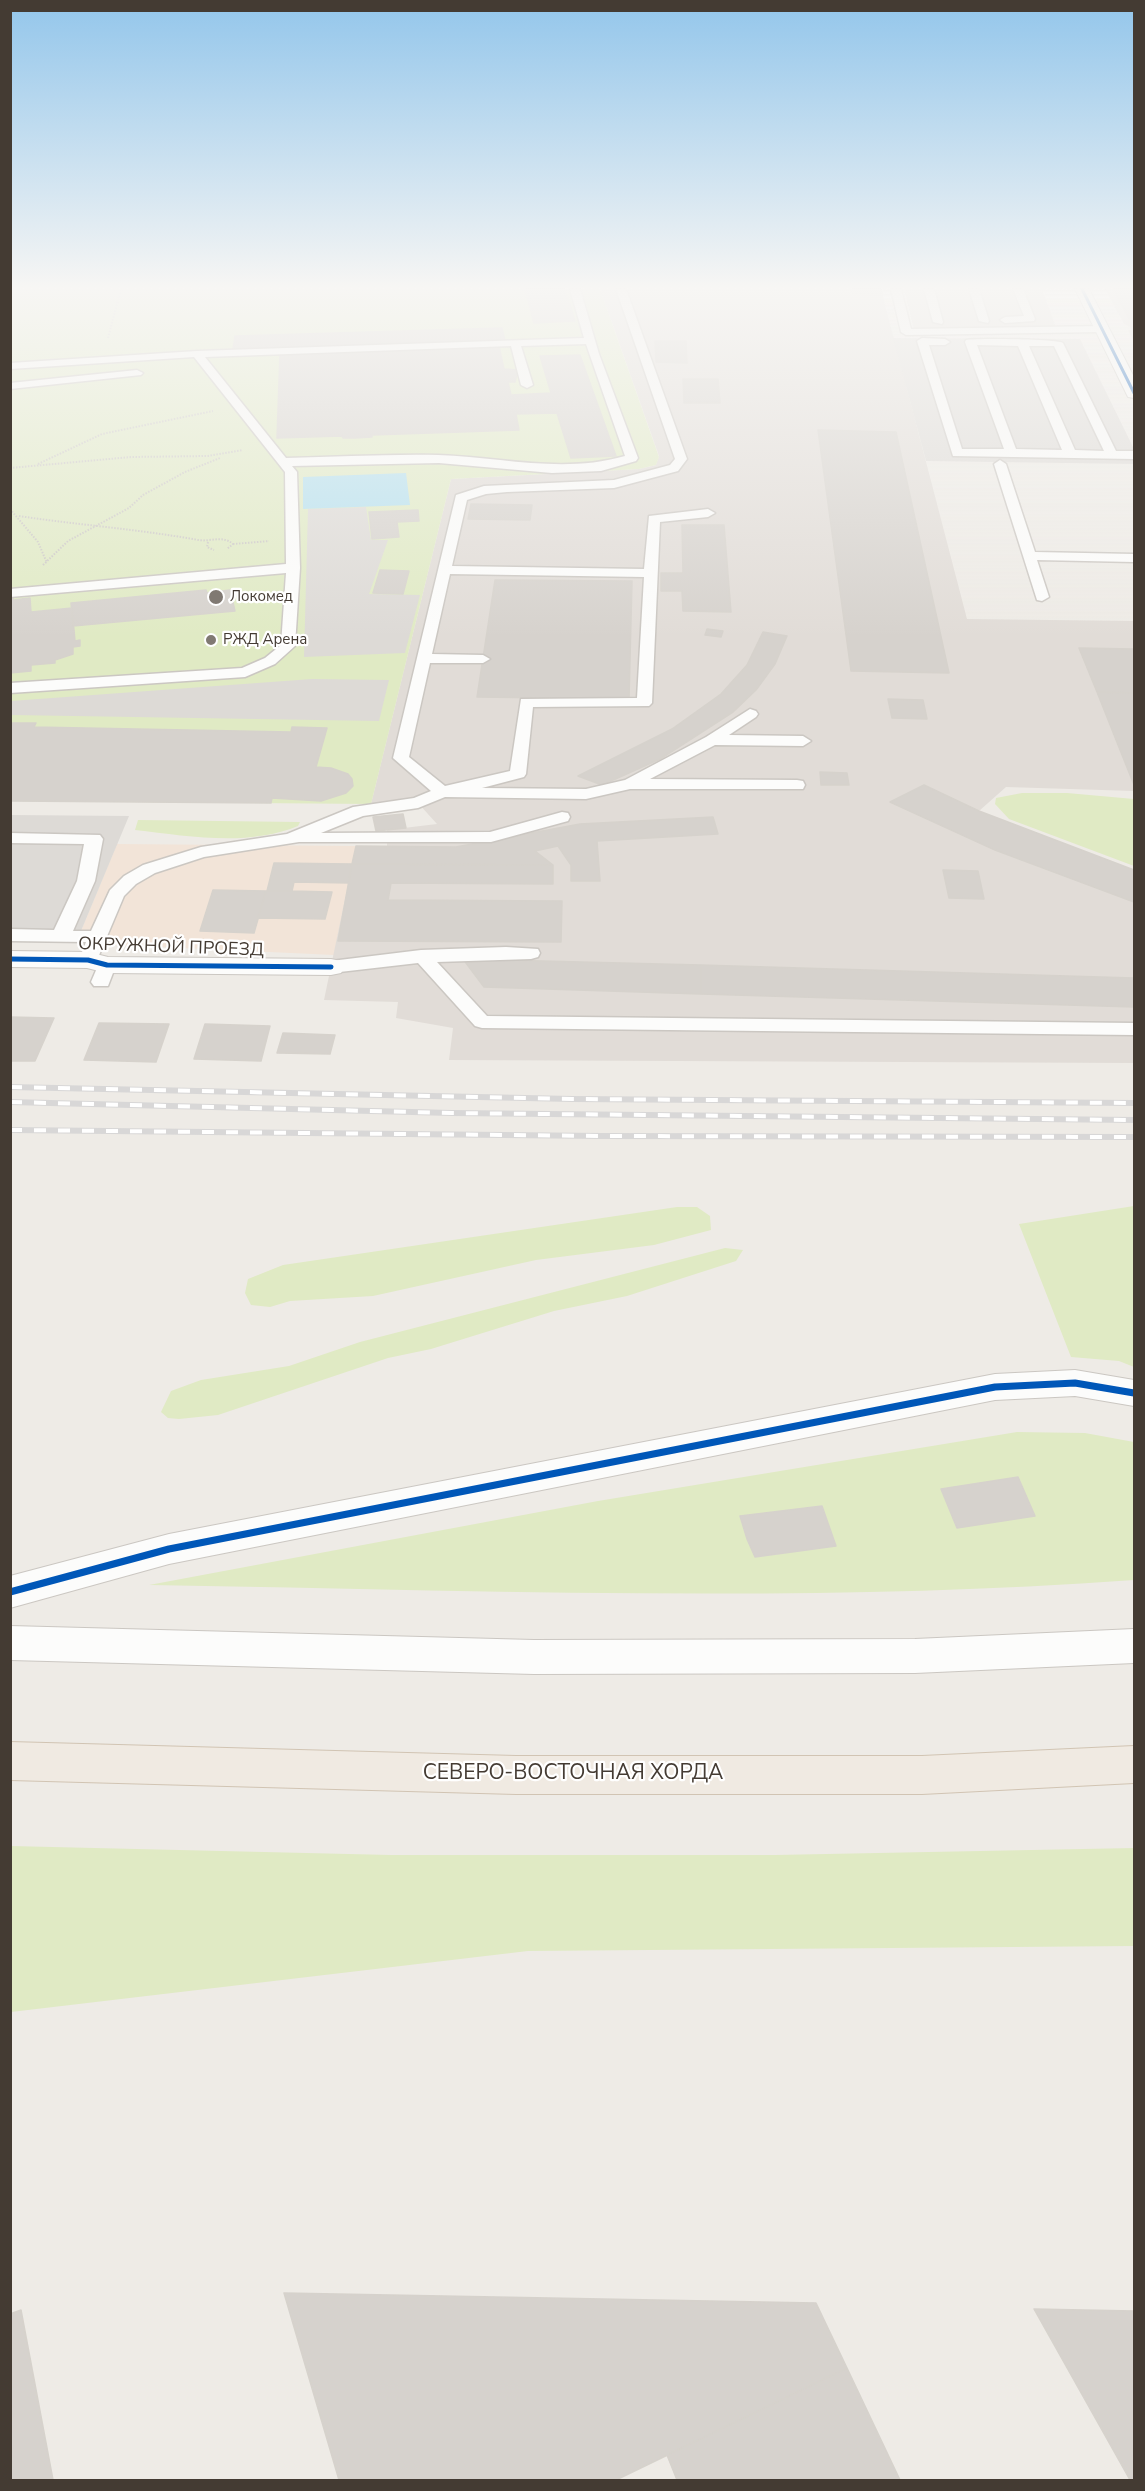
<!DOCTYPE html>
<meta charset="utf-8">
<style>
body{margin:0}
#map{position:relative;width:1145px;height:2491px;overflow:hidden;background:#eeebe6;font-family:"Nunito Sans",sans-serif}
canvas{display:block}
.frame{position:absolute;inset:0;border:12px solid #443b33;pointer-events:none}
</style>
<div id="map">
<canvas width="1145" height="2491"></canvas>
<div class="frame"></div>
</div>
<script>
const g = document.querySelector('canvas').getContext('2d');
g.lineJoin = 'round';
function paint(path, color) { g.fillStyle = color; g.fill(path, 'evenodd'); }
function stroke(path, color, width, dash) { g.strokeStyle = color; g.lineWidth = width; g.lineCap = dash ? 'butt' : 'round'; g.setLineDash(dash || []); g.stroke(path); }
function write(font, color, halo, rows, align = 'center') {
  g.font = font + ' "Nunito Sans",sans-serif'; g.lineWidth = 4.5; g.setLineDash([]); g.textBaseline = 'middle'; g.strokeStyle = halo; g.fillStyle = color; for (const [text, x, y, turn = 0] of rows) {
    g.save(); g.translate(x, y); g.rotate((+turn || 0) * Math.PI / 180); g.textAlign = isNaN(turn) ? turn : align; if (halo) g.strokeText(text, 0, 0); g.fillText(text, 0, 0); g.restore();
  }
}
const commercial = new Path2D(`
 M117,844L356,846L334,955L76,943Z`);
const industrial = new Path2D(`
 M600,289H881L967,619L1134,621V791L1006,787L979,811L924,785L890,802L995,850L1134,902V978L702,965V994L1134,1007V1063L449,1060L453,1028L396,1018L398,1002L324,1000L356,846H387V830L437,824L418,803L371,804L451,479L639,469L656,465L659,456Z
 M904,289H1042L1056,327L914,330Z
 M1105,289H1134V342L1128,330H1131L1130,327L1124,324Z`);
const green = new Path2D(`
 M11,289H600L659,457L656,465L639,469L451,479L371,804L11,801Z
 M1022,793H1067L1134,799V866L1009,819L995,804L996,798Z
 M138,820L300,822L298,826C247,847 188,836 135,830Z
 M1134,1206V1367L1119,1361L1071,1357L1019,1224Z
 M677,1207H697L710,1216L711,1230L654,1245L536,1260L373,1296L290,1301L270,1307L251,1305L245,1293L248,1279L283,1265Z
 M725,1248L743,1250L736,1261L627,1296L554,1311L431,1349L388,1358L218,1415L179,1419L168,1418L161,1412L171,1391L201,1380L289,1366L360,1342Z
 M1017,1432L1085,1433L1134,1442V1580C807,1604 477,1590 149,1585L598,1501ZM1018,1478L1035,1516L957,1528L941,1489ZM822,1506L836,1546L756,1557L747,1539L740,1516Z
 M10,1846L391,1855H775L1134,1848V1946L528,1951L11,2012Z`);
const parking = new Path2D(`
 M893,338L1080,339L1134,449V464L926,461Z
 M366,507L371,540H388L369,594L420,595L405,653L304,657L308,509Z
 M312,679L389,680L379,721L11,715V701Z
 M11,815L129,816L76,943L11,941Z`);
const water = new Path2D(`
 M406,473L410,505L303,509V477Z`);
const building = new Path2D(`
 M525,289H565L575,321L534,323Z
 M852,289H881L883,295L853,294Z
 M1113,289H1134V319H1129Z
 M502,328L505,341L233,349L235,336Z
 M655,341H686L687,363L656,362Z
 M499,346L504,369L518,370L515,382H508L511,395L551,393L540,356L580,355L616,456L571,458L557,413L516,414L519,430L372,435V437L355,438H343L342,436L277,438L280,353Z
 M683,379H718L720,403H684Z
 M818,430L896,432L949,673L851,671Z
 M471,504L532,505L530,520L468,519Z
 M418,510L419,521L397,522L399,537L372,539L369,512Z
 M682,525H724L731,612L683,611L682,591H661V573H683Z
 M380,570L409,571L403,594L373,593Z
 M495,580L632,581L629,699L477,697Z
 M206,590L207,593L230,590L235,611L73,626L71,603Z
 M10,596H13V600L30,598L31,612L72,608L75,641L80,640V646L73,647V654L55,660V663L31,665V671L10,673Z
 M707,629L723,631L721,637L705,635Z
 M763,632L787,636L775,664L756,690L733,712L660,759L602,785L578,776L672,729L721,694L747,665Z
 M1079,648L1134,649V693L1097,692Z
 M1097,692L1134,693V785Z
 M888,699L923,700L927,719L892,718Z
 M10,723H36L34,727L291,732L292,727L327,728L316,767L331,768L348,774L352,779L353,786L346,793L321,801L272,798L271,803L10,801Z
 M820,772L847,773L849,785H821Z
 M924,785L979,811L1134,870V902L995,850L890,802Z
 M403,814L406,828L376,831L373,817Z
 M713,817L718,834L597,841L600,881H571V865L558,846L535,851L553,865L352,864L356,846L456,847L580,824Z
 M274,863L352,864L349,883L294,882L292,891H267Z
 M352,864L553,865V884L391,883L388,900L562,901L561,942L338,941Z
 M943,870L978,871L984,899L949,898Z
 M213,890L266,891L254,933L200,931Z
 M266,891H292L332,892L325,919L258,918Z
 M463,959L701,965V994L484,987Z
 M701,965L1134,978V1007L701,994Z
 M10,1017L54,1018L35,1061H10Z
 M99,1023L169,1024L156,1062L84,1060Z
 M205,1024L270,1026L261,1061L194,1059Z
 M283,1033L335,1035L330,1054L277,1053Z
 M1018,1477L1035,1516L957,1528L941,1489Z
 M822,1506L836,1546L755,1557L747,1539L740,1516Z
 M284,2293L816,2303L847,2368L616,2480H339Z
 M1034,2309L1134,2311V2480H1130Z
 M21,2310L53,2480H10V2314Z
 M847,2368L900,2480H677L667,2455Z`);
const path = new Path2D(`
 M108,338L121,289
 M38,464L102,434L213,411
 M10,468L131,457L208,456L243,450
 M10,509L38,542L47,563
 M19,516C78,525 138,529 198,540C210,542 223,535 233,544L227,549
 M208,542L207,547L214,550
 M233,544L269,541
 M43,565L68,541L129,508L143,495L185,472L220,458`);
const service = new Path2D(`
 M570,289H580L599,354L638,458L636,461L601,471L552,473L439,463L292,466L297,472L300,568L295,646L275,664L245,677L10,693V683L242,668L265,658L281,645L286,573L10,597V589L286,564L285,472L194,357L10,369V363L197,351L584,338ZM586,344L625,456C563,474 501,457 438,455C388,454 337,457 286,458L205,357L511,346L521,385L527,388L533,385L521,346Z
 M616,289H626L687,459L678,471L614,488L507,492L486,494L467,500L452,566L644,569L649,516L708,509L715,513L708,517L660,522L652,703L649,706L533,707L526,774L524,777L482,788L586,789L625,780L706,737L750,709L756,711L758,714L756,717L729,735L803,736L811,741L803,746L715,745L650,779L797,780L803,781L805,785L803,789H630L586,799L445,797L418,808L363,816L321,833L490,832L562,812L568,813L570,817L568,821L491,842H299L204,857L155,873L136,884L124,896L97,960L95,964H81L79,960L86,942L10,941V929L54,930L77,881L84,844L10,843V833L100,835L103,839L95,881L73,931H91L110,890L124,876L143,865L201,847L287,834L353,807L414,798L431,791L393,758L456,495L484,486L614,480L670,465L675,459ZM450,574L644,577L637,698L521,699L510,771L445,786L409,757L430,663H483L490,659L483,655L432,654Z
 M891,289H901L911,329L1102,326L1107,329L1102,332L906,335L901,332Z
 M924,289H934L943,322L942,324L933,322Z
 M969,289H979L989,321L988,323L979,321Z
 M1013,289H1023L1035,319L1034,321L1005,323L1000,320L1005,317L1024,316Z
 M922,338L945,339L950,342L945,345H929L962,449H1004L965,342L966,340C977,338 1059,339 1063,343L1116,451H1134V459L953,456L917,341ZM977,345L1018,346L1062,450L1016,449ZM1029,346H1054L1104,451L1075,450Z
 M137,370L143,373L141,375L10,389V383Z
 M1000,460L1006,464L1035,552L1134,554V562L1037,560L1049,597L1042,601L1037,600L994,464Z
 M506,947L538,949L540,953L538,957L531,959L437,962L487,1016L1134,1023V1035L482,1028L475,1026L418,963L331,973L324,971L322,967L324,963L331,961L421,950Z
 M107,959L114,961L116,965L108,986H94L91,982L100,961Z`);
const minor = new Path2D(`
 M1075,289H1089L1134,377V398L1128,397L1126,393Z
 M10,951L88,952L108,957L331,959L341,961L345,967L341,973L331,975L107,973L87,968L10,967Z
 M1075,1370L1134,1380V1406L1075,1396L995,1400L169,1564L10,1608V1576L169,1534L995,1374Z
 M10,1626L534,1640L915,1639L1134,1629V1663L915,1673L534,1674L10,1660Z`);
const primary = new Path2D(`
 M10,1742L516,1756H922L1134,1746V1783L922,1794H516L10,1780Z`);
const rail = new Path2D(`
 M10,1087L572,1099L1134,1103
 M10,1102L452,1113L1134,1120
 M10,1130L602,1136L1134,1137`);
const cyclewayFar2 = new Path2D(`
 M1082,289L1134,393`);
const cyclewayFar1 = new Path2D(`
 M10,959L88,960L107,965L331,967`);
const cycleway = new Path2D(`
 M10,1592L169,1549L995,1387L1075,1383L1134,1393`);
const markers = [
 [216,597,8,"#807972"],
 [211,640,6,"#807972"]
];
const farPoinames = [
 ["Локомед",230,597],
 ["РЖД Арена",223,640]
];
const streetNames = [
 ["ОКРУЖНОЙ ПРОЕЗД",171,948,2]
];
const nearStreetnames = [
 ["СЕВЕРО-ВОСТОЧНАЯ ХОРДА",573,1774]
];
paint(commercial, '#f2e4d8');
paint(industrial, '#e1dcd7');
paint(green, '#e0eac4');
paint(parking, '#dddad6');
paint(water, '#b4e0ef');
paint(building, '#d6d2cd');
stroke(building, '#d6d2cc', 1.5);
stroke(service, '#cbc7c2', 3);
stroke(minor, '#cbc7c2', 2);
stroke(primary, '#d1c4b3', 2);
stroke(path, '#cdc9c6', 2, [1.5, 1.5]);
paint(service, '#fcfcfb');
paint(minor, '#fcfcfb');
paint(primary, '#f0eae2');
stroke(rail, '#d8d7d7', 6);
stroke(rail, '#fff', 4, [12]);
stroke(cyclewayFar2, '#0057b8', 3);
stroke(cyclewayFar1, '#0057b8', 5);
stroke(cycleway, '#0057b8', 7);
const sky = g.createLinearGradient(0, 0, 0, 638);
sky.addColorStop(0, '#93c6eb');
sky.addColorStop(0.45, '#f7f6f4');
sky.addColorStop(1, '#f7f6f400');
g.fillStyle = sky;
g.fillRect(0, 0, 1145, 638);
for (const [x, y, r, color] of markers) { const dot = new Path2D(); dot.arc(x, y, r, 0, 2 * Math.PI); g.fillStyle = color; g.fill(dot); stroke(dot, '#fff', 2); }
write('15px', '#443b33', '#fff', farPoinames, 'left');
write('18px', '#443b33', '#fff', streetNames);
write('21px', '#443b33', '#fff', nearStreetnames);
</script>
